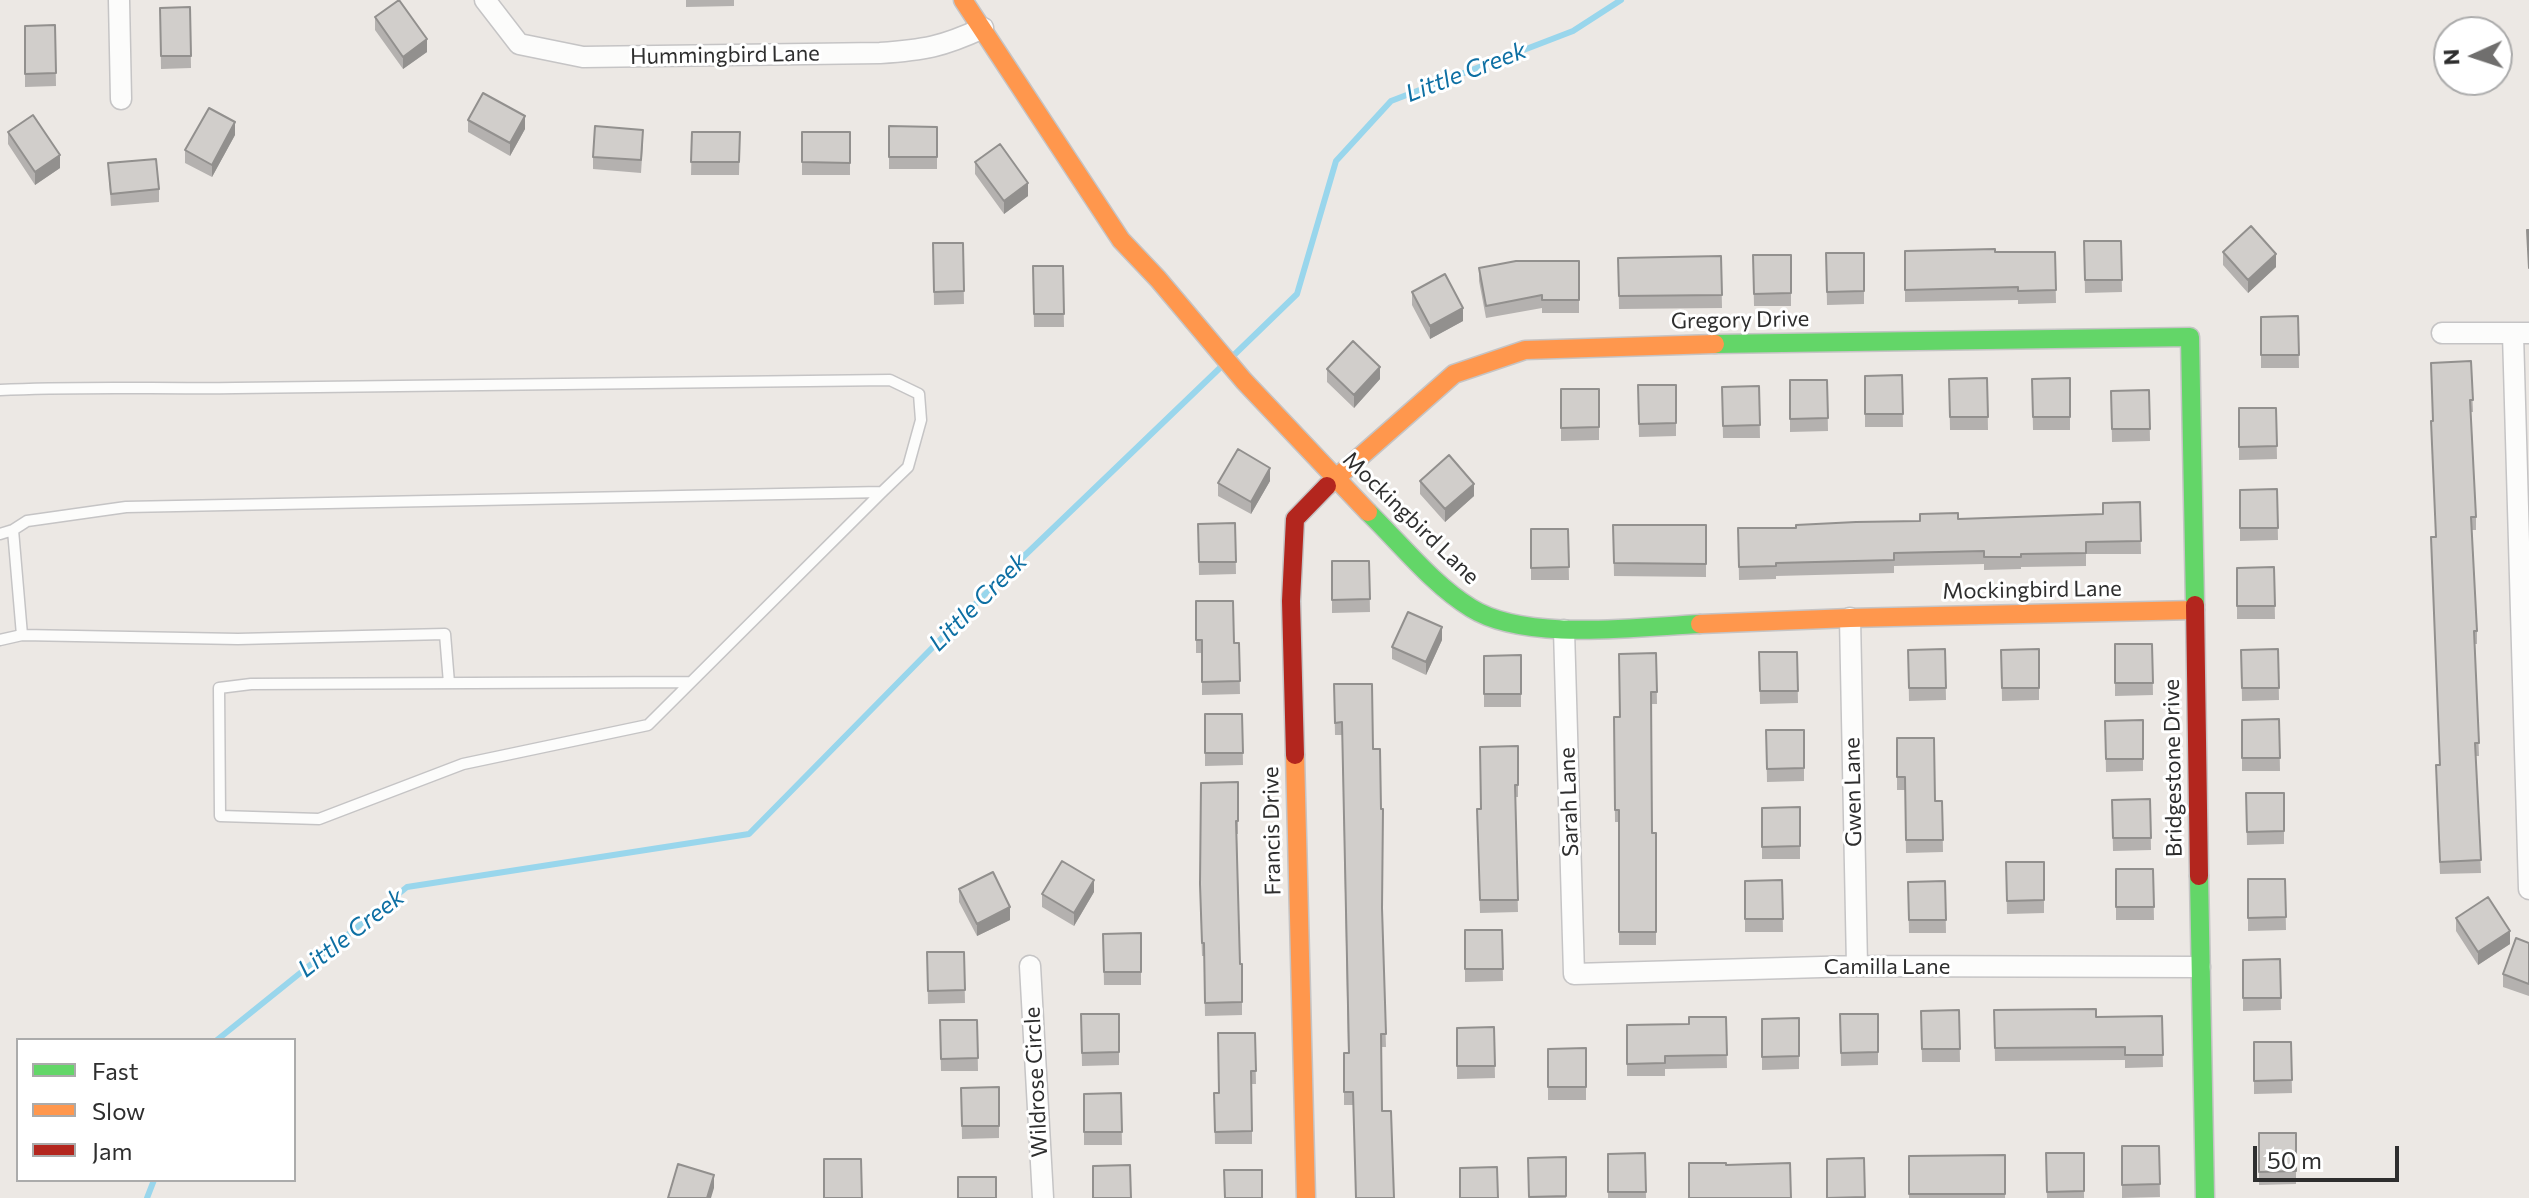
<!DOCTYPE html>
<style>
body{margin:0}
#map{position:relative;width:2529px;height:1198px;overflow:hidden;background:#ece8e4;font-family:Commissioner,sans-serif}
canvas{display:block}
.legend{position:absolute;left:16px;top:1038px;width:280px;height:144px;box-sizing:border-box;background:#fff;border:2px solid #ababab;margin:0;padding:10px 14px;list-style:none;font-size:24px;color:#2e2e2e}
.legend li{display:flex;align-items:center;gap:16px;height:40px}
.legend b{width:40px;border:2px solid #ababab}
.north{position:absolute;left:2433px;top:16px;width:80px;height:80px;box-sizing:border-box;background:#fff;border:2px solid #ababab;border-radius:50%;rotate:267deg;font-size:22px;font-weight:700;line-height:32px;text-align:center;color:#2e2e2e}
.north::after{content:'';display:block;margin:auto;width:28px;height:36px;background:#706f6e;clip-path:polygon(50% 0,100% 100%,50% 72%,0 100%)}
.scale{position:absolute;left:2253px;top:1146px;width:146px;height:36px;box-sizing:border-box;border:4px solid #2e2e2e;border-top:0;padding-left:10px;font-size:24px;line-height:28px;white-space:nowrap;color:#2e2e2e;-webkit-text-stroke:6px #fff;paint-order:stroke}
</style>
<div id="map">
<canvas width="2529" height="1198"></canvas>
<ul class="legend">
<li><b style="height:10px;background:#63d668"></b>Fast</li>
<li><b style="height:10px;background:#ff974d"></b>Slow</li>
<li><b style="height:10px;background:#b3261e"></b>Jam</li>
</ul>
<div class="north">N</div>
<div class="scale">50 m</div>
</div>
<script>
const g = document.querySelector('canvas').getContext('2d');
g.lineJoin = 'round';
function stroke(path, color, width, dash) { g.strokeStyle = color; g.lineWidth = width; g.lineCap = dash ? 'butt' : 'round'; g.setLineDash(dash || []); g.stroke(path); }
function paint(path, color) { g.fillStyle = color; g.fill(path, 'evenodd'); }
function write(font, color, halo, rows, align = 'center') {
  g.font = font + ' Commissioner,sans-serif'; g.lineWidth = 6; g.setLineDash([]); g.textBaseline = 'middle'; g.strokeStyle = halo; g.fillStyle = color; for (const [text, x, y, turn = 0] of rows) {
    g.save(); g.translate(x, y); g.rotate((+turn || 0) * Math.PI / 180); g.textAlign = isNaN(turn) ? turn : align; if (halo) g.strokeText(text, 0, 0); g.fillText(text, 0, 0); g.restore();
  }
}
const stream = new Path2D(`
 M1234,355L1297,294L1336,161L1391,101L1573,31L1621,0
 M217,1040L407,887L749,834L995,584L1223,365
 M147,1198L154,1180`);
const lane = new Path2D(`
 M0,390C79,386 157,389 236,388C454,386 672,384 890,380L919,394L921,420L908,467L882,492L648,725L463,764L319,819L220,816L219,688L251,684L691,682
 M13,530L27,521L126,507L882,492
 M0,534L13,530L22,635L0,640
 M22,635L238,639L445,634L449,683`);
const street = new Path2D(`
 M119,0L121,99
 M485,0L519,44L583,57L880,53C924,50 942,47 983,28
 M2442,333H2529
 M2513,334L2529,889
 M1850,618L1857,966
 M1564,630L1574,974L1857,966L2200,967
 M1030,966L1043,1198`);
const fast = new Path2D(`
 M1715,344L2190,337L2195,605
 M1368,512C1400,543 1433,585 1471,608C1525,642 1637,627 1700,624
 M2199,876L2205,1198`);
const slow = new Path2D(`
 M963,0L1121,240L1158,279L1244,381L1368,512
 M1327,486L1454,374L1525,350L1715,344
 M1700,624L1850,618L2195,610
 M1295,755L1306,1198`);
const jam = new Path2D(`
 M2195,605L2199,876
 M1295,755L1291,601L1295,519L1327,486`);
const wall = new Path2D(`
 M686,0H734V6L686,7Z
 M190,7L191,68L161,69L160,8Z
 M375,17L427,52L403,69L375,30Z
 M55,25L56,86L25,87V26Z
 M468,120L525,129L510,156L468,132Z
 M889,126L937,127V169H889Z
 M8,132L60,168L35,185L8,144Z
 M692,132H740L739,175H691Z
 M802,132H850V175H802Z
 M235,135L212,177L185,163V150Z
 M643,143L641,173L593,169V157Z
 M975,162L1028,196L1004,214L975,174Z
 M108,163L159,189V202L111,206Z
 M2084,241H2121L2122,292L2085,293Z
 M933,243H963L964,304L934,305Z
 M1905,251L1995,252H2055L2056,303L2018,304V300L1905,302Z
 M2223,252L2276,267L2248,293L2223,265Z
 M1826,253H1864V304L1827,305Z
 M1753,255H1791V306H1754Z
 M1721,256L1722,308L1619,309L1618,258Z
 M1579,261V313H1542V308L1486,318L1479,281V268Z
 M1033,266H1063L1064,327H1034Z
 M1412,292L1463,321L1430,339L1412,305Z
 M2298,316L2299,368H2261V317Z
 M2471,361L2473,412H2471L2476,517V530H2472L2477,631V644H2475L2479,756H2476L2481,873L2440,874L2436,778L2439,765L2436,537L2431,421H2433Z
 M1327,369L1380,379L1354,408L1327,382Z
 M1902,375L1903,427H1865V376Z
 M1987,378L1988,430H1950L1949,379Z
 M2070,378V430H2033L2032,379Z
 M1790,380H1827L1828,431L1790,432Z
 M1638,385H1676V436L1639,437Z
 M1759,386L1760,438H1723L1722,387Z
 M1561,389H1599V440L1561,441Z
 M2149,390L2150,441L2112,442L2111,391Z
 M2239,408H2276L2277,459L2239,460Z
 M1270,481L1251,514L1218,496V483Z
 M1420,481L1474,496L1445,522L1420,494Z
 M2277,489L2278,540L2240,541V490Z
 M2140,502L2141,554H2086V566L2021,567V569L1984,570V564L1894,566V573L1776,576V579L1739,580L1738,528H1796L1958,519L2103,514Z
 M1235,523L1236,574L1199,575L1198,524Z
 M1613,525H1706V577L1614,576Z
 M1531,529H1568L1569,580H1531Z
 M1369,561L1370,612L1332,613V562Z
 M2274,567L2275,619H2237V568Z
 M1196,601L1234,643H1239L1240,694L1202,695V653H1196Z
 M1442,640L1426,675L1392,659V647Z
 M2115,644H2152L2153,695L2115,696Z
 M1945,649L1946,700L1909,701L1908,650Z
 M2039,649V700L2002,701L2001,650Z
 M2278,649L2279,700L2242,701L2241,650Z
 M1759,652H1797L1798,703L1760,704Z
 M1656,653L1657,704H1651L1652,833H1656V945H1619V822H1615L1614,717H1620Z
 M1521,655V707H1484V656Z
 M1334,684L1373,749L1382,911L1386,1047H1381L1382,1111L1394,1198L1353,1105H1344V1053H1348L1342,735H1335Z
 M1205,714H1242L1243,765L1205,766Z
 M2279,719L2280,771H2242V720Z
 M2143,720V771L2106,772L2105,721Z
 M1766,730H1804V781L1767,782Z
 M1897,738L1935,801H1942L1943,852L1906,853L1905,790H1897Z
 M1518,746V797H1515L1518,912L1480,913L1477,809H1481Z
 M1238,782V834H1237L1240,964H1242V1015L1205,1016L1204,956H1202L1200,897Z
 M2246,793H2284V844L2247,845Z
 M2150,799L2151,850L2113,851L2112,800Z
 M1800,807V859H1762V808Z
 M2006,862H2044V913L2007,914Z
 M2116,869H2153L2154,920H2116Z
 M2248,879H2285L2286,930L2248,931Z
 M1782,880L1783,932H1745V881Z
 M1945,881L1946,933H1909L1908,882Z
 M959,889L1010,920L977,936L959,902Z
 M1094,892L1074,926L1042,907V894Z
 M2456,918L2510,944L2478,965L2456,931Z
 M1465,930H1502L1503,981L1465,982Z
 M1141,933V985H1104L1103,934Z
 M2529,943V996L2503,987V974Z
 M927,952H964L965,1003L928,1004Z
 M2280,959L2281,1010L2243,1011V960Z
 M1959,1010L1960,1062H1922L1921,1011Z
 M1994,1010L2096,1017L2162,1016L2163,1067L2125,1068V1060L1995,1061Z
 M1081,1014H1119V1065L1082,1066Z
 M1840,1014H1878V1065L1841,1066Z
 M1726,1017L1727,1068L1665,1069V1076H1627V1025L1689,1024Z
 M1799,1018V1069L1762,1070V1019Z
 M940,1020H977L978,1071H941Z
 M1494,1027L1495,1078L1457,1079V1028Z
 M1255,1033L1256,1084H1252V1144H1215L1214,1093H1219Z
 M2254,1042H2291L2292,1093L2254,1094Z
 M1586,1048V1100H1548V1049Z
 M999,1087V1138L962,1139L961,1088Z
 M1121,1093L1122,1145H1084V1094Z
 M2259,1133H2296V1184L2259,1185Z
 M2122,1146H2159L2160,1197L2122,1198Z
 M1645,1153L1646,1198H1608V1154Z
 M2046,1153H2084V1198H2047Z
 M2005,1155V1198H1909V1156Z
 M1566,1157V1198H1529L1528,1158Z`);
const shadedWall = new Path2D(`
 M427,39V52L403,69V57Z
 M525,116V129L510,156V143Z
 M235,122V135L212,177V165Z
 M60,155V168L35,185V172Z
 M1028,183V196L1004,214V201Z
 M2276,254V267L2248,293V280Z
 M1463,308V321L1430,339V326Z
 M1380,367V379L1354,408V395Z
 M1270,468V481L1251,514V502Z
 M1474,484V496L1445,522V509Z
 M1442,627V640L1426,675V662Z
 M1094,880V892L1074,926V913Z
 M1010,907V920L977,936V924Z
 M2510,931V944L2478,965V952Z
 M714,1175V1188L711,1198H707Z`);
const building = new Path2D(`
 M399,0L427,39L403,57L375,17Z
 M190,7L191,56H161L160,8Z
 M55,25L56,73L25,74V26Z
 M483,93L525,116L510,143L468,120Z
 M209,108L235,122L212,165L185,150Z
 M33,115L60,155L35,172L8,132Z
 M595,126L643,130L641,160L593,157Z
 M889,126L937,127V157H889Z
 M692,132H740L739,162H691Z
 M802,132H850V163L802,162Z
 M1000,144L1028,183L1004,201L975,162Z
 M156,159L159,189L111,194L108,163Z
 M2251,226L2276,254L2248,280L2223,252Z
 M2527,230H2529V268Z
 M2084,241H2121L2122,280H2085Z
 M933,243H963L964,291L934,292Z
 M1995,249V252H2055L2056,290L2018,291V287L1905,290V251Z
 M1826,253H1864V291L1827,292Z
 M1753,255H1791V293L1754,294Z
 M1721,256L1722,295L1619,296L1618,258Z
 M1516,261H1579V300H1542V295L1486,306L1479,268Z
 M1033,266H1063L1064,314H1034Z
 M1445,274L1463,308L1430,326L1412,292Z
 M2298,316L2299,355H2261V317Z
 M1353,341L1380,367L1354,395L1327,369Z
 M2471,361L2473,400H2470L2476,517H2471L2477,631H2474L2479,743H2475L2481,860L2440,862L2436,765H2440L2431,537H2436L2431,421H2433L2431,363Z
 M1902,375L1903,414H1865V376Z
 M1987,378L1988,417H1950L1949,379Z
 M2070,378V417H2033L2032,379Z
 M1790,380H1827L1828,418L1790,419Z
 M1638,385H1676V423L1639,424Z
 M1759,386L1760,425L1723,426L1722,387Z
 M1561,389H1599V427L1561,428Z
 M2149,390L2150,429H2112L2111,391Z
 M2239,408H2276L2277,446L2239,447Z
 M1238,449L1270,468L1251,502L1218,483Z
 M1449,455L1474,484L1445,509L1420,481Z
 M2277,489L2278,528H2240V490Z
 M2140,502L2141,541L2086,542V553L2021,554V557H1984V551L1894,553V560L1776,563V566L1739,567L1738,528H1796V525L1856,522L1920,521V514L1958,513V519L2103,514V503Z
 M1235,523L1236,562H1199L1198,524Z
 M1613,525H1706V564L1614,563Z
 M1531,529H1568L1569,567L1531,568Z
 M1332,561H1369L1370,599L1332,600Z
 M2274,567L2275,606H2237V568Z
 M1196,601H1233L1234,643H1239L1240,681L1202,682V640H1196Z
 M1408,612L1442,627L1426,662L1392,647Z
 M2115,644H2152L2153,683H2115Z
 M1945,649L1946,688H1909L1908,650Z
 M2039,649V688H2002L2001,650Z
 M2278,649L2279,688H2242L2241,650Z
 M1759,652H1797L1798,691H1760Z
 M1656,653L1657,692H1651L1652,833H1656V932H1619V810H1615L1614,717H1620L1619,654Z
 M1521,655V694H1484V656Z
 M1334,684H1372L1373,749H1380L1381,809H1383L1382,908L1386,1034H1381L1382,1111H1391L1394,1198H1356L1353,1092H1344V1053H1349L1342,722L1335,723Z
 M1205,714H1242L1243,753H1205Z
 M2279,719L2280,758H2242V720Z
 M2143,720V759H2106L2105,721Z
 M1766,730H1804V768L1767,769Z
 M1897,738H1934L1935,801H1942L1943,840H1906L1905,777H1897Z
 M1518,746V785H1515L1518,900H1480L1477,809H1481L1480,747Z
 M1238,782V821H1236L1240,964H1242V1002L1205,1003L1204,943H1202L1200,884L1201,783Z
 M2246,793H2284V831L2247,832Z
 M2150,799L2151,838H2113L2112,800Z
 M1800,807V846L1762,847V808Z
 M1062,861L1094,880L1074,913L1042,894Z
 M2006,862H2044V900L2007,901Z
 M2116,869H2153L2154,907H2116Z
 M993,872L1010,907L977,924L959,889Z
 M2248,879H2285L2286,917L2248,918Z
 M1782,880L1783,919H1745V881Z
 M1945,881L1946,920H1909L1908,882Z
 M2488,897L2510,931L2478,952L2456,918Z
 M1465,930H1502L1503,969H1465Z
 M1141,933V972H1104L1103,934Z
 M2516,938L2529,943V984L2503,974Z
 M927,952H964L965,990L928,991Z
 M2280,959L2281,998H2243V960Z
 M2096,1009V1017L2162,1016L2163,1055H2125V1047L1995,1048L1994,1010Z
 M1959,1010L1960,1049H1922L1921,1011Z
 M1081,1014H1119V1052L1082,1053Z
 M1840,1014H1878V1052L1841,1053Z
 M1689,1017H1726L1727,1055L1665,1056V1063L1627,1064V1025L1689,1024Z
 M1799,1018V1056L1762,1057V1019Z
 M940,1020H977L978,1058L941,1059Z
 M1494,1027L1495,1066H1457V1028Z
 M1218,1033H1255L1256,1071H1251L1252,1131L1215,1132L1214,1093H1219Z
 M2254,1042H2291L2292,1080L2254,1081Z
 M1586,1048V1087H1548V1049Z
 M999,1087V1126H962L961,1088Z
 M1121,1093L1122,1132H1084V1094Z
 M2259,1133H2296V1171L2259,1172Z
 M2122,1146H2159L2160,1184L2122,1185Z
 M1645,1153L1646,1192H1608V1154Z
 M2046,1153H2084V1191L2047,1192Z
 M2005,1155V1194H1909V1156Z
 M1566,1157V1196L1529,1197L1528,1158Z
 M1864,1158L1865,1197L1827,1198V1159Z
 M824,1159H861L862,1198H824Z
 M1689,1163H1726V1165L1790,1163L1791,1198H1689Z
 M678,1164L714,1175L707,1198H668Z
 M1130,1165L1131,1198H1093V1166Z
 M1497,1167L1498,1198H1460V1168Z
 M1224,1170H1262V1198H1225Z
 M958,1177H996V1198H958Z`);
const streetNames = [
 ["Hummingbird Lane",725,55,-1],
 ["Gregory Drive",1740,320,-1],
 ["Mockingbird Lane",1411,518,44],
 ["Mockingbird Lane",2032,590,-1],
 ["Bridgestone Drive",2173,768,-91],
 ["Gwen Lane",1853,792,-91],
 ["Sarah Lane",1569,802,-92],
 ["Francis Drive",1272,831,-91],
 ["Camilla Lane",1887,967],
 ["Wildrose Circle",1036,1082,-93]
];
const waterNames = [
 ["Little Creek",1466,72,-21],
 ["Little Creek",978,602,-45],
 ["Little Creek",351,933,-38]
];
stroke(stream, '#99d6ec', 6);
stroke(lane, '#c5c4c5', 13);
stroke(street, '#c5c4c5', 23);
stroke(fast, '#c5c4c5', 21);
stroke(slow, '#c5c4c5', 21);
stroke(jam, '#c5c4c5', 21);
stroke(lane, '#fcfcfb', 10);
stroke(street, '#fcfcfb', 20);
stroke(fast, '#63d668', 18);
stroke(slow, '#ff974d', 18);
stroke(jam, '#b3261e', 18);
paint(wall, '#b4b1af');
paint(shadedWall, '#92908e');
paint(building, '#d1cecb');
stroke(building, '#92908e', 2);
write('22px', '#2e2e2e', '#fff', streetNames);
write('italic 24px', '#0d6fa3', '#fff', waterNames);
</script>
